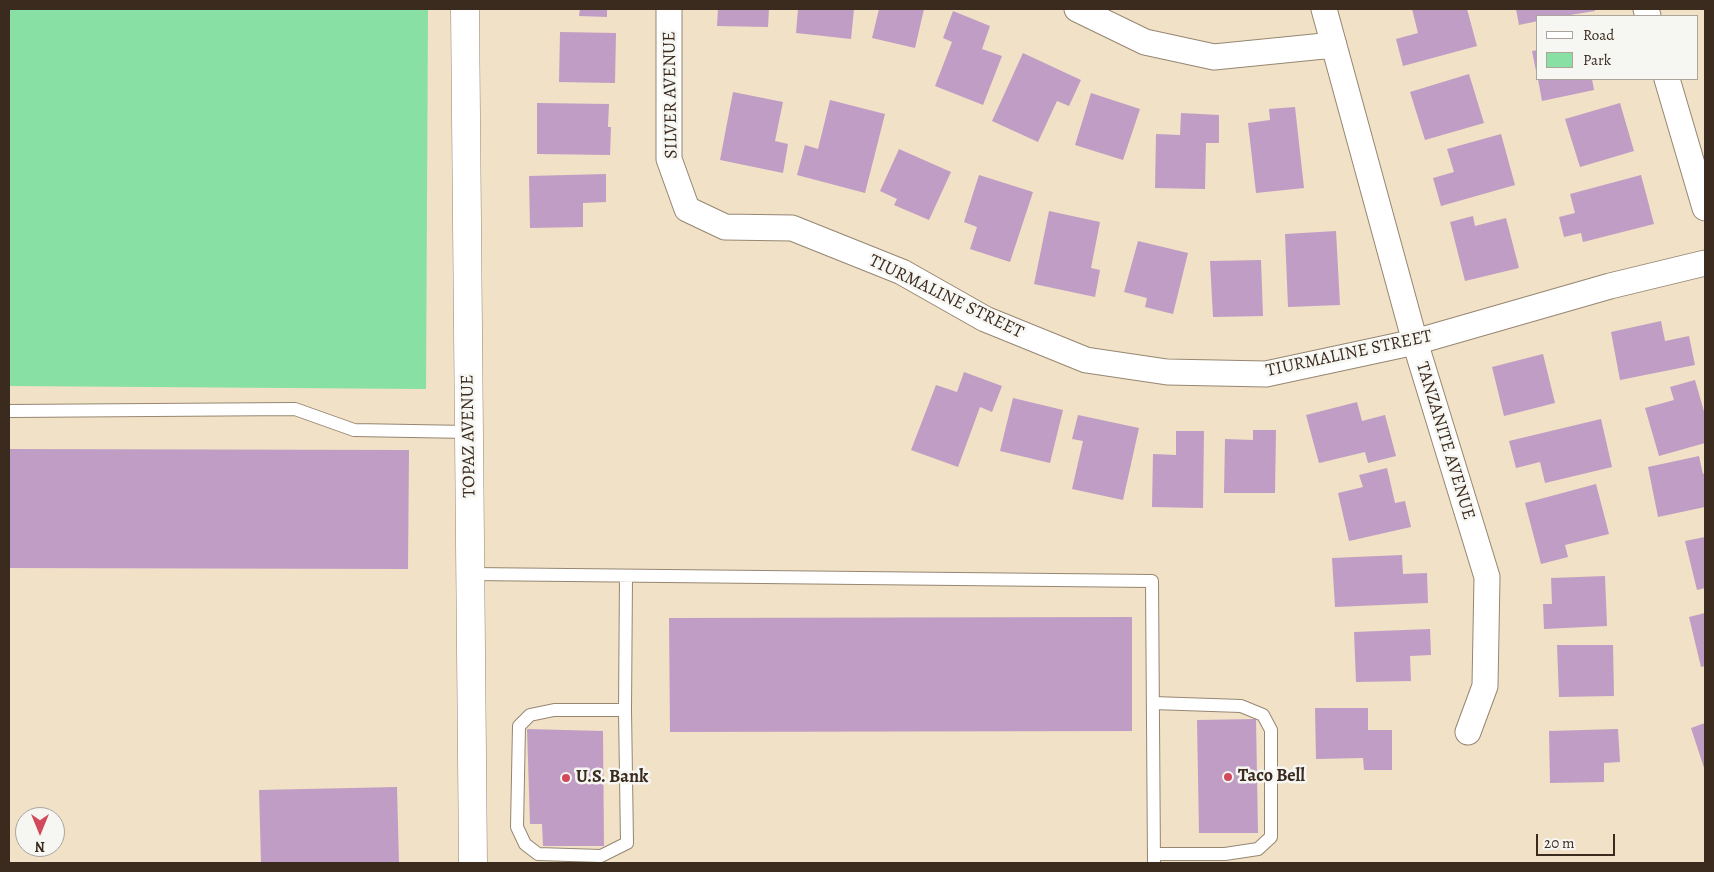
<!DOCTYPE html>
<style>
body{margin:0}
#map{position:relative;width:1714px;height:872px;overflow:hidden;background:#f1e1c6;font-family:Alegreya,serif}
canvas{display:block}
.frame{position:absolute;inset:0;border:10px solid #3b2a1e;pointer-events:none}
.legend{position:absolute;left:1536px;top:15px;width:162px;height:65px;box-sizing:border-box;background:#f6f6f2;border:1px solid #aba49d;margin:0;padding:6px 9px;list-style:none;font-size:15px;color:#3b2a1e}
.legend li{display:flex;align-items:center;gap:10px;height:25px}
.legend b{width:25px;border:1px solid #aba49d}
.north{position:absolute;left:15px;top:807px;width:50px;height:50px;box-sizing:border-box;background:#f6f6f2;border:1px solid #aba49d;border-radius:50%;rotate:180deg;font-size:14px;font-weight:700;line-height:20px;text-align:center;color:#3b2a1e}
.north::after{content:'';display:block;margin:auto;width:18px;height:22px;background:#d1495b;clip-path:polygon(50% 0,100% 100%,50% 72%,0 100%)}
.scale{position:absolute;left:1536px;top:834px;width:79px;height:22px;box-sizing:border-box;border:2px solid #3b2a1e;border-top:0;padding-left:6px;font-size:15px;line-height:18px;white-space:nowrap;color:#3b2a1e;-webkit-text-stroke:4px #f6f6f2;paint-order:stroke}
</style>
<div id="map">
<canvas width="1714" height="872"></canvas>
<div class="frame"></div>
<ul class="legend">
<li><b style="height:6px;background:#fff"></b>Road</li>
<li><b style="height:14px;background:#88e0a5"></b>Park</li>
</ul>
<div class="north">N</div>
<div class="scale">20 m</div>
</div>
<script>
const g = document.querySelector('canvas').getContext('2d');
g.lineJoin = 'round';
function paint(path, color) { g.fillStyle = color; g.fill(path, 'evenodd'); }
function stroke(path, color, width, dash) { g.strokeStyle = color; g.lineWidth = width; g.lineCap = dash ? 'butt' : 'round'; g.setLineDash(dash || []); g.stroke(path); }
function write(font, color, halo, rows, align = 'center') {
  g.font = font + ' Alegreya,serif'; g.lineWidth = 5; g.setLineDash([]); g.textBaseline = 'middle'; g.strokeStyle = halo; g.fillStyle = color; for (const [text, x, y, turn = 0] of rows) {
    g.save(); g.translate(x, y); g.rotate((+turn || 0) * Math.PI / 180); g.textAlign = isNaN(turn) ? turn : align; if (halo) g.strokeText(text, 0, 0); g.fillText(text, 0, 0); g.restore();
  }
}
const green = new Path2D(`
 M9,9H428L426,389L9,386Z`);
const building = new Path2D(`
 M580,9H607V17L579,16Z
 M718,9H769L768,27L717,26Z
 M798,9H854L851,39L796,33Z
 M879,9H924L915,48L872,38Z
 M1412,9H1467L1477,46L1403,66L1396,39L1418,33Z
 M1516,9H1595V11L1564,16H1538V21L1519,25Z
 M953,11L990,26L982,49L1002,56L983,105L935,86L952,42L943,38Z
 M560,32L616,33L615,83L559,82Z
 M1538,50V75L1537,76L1532,51Z
 M1023,53L1081,80L1069,106L1057,101L1038,142L992,121Z
 M1469,74L1484,123L1425,140L1410,92Z
 M1538,79H1592L1594,90L1542,101Z
 M733,92L783,102L775,141L788,144L783,173L720,160Z
 M1091,93L1140,109L1123,160L1075,145Z
 M830,100L885,114L865,193L797,175L805,145L818,149Z
 M537,103L609,104L608,127H611L610,155L537,154Z
 M1620,103L1634,151L1580,167L1565,119Z
 M1295,107L1304,188L1256,193L1248,123L1270,120L1269,109Z
 M1181,113L1219,115V143H1206L1205,189L1155,188L1156,134L1180,135Z
 M1501,134L1515,185L1441,206L1433,178L1454,172L1447,149Z
 M899,149L951,172L929,220L894,205L897,199L880,191Z
 M606,174V202L583,203V227L530,228L529,176Z
 M979,175L1033,192L1010,262L970,249L977,227L964,222Z
 M1641,175L1654,224L1583,242L1581,233L1564,237L1559,217L1575,213L1570,194Z
 M1049,211L1100,222L1091,268L1100,270L1095,297L1034,284Z
 M1473,216L1475,226L1506,218L1519,268L1465,281L1450,222Z
 M1336,231L1340,305L1288,307L1285,234Z
 M1138,241L1188,253L1173,314L1145,307L1147,298L1124,292Z
 M1261,260L1263,316L1213,317L1210,261Z
 M1661,321L1665,341L1689,336L1695,365L1620,380L1611,332Z
 M1543,354L1555,403L1504,416L1492,367Z
 M964,372L1002,386L992,412L980,407L958,467L911,450L936,385L957,392Z
 M1695,380L1705,415V443L1659,456L1645,408L1674,400L1670,387Z
 M1013,398L1063,410L1050,463L1000,451Z
 M1357,402L1362,421L1385,415L1396,456L1368,463L1365,452L1319,463L1306,415Z
 M1078,415L1139,428L1123,500L1072,489L1083,441L1072,439Z
 M1601,419L1612,467L1545,483L1540,462L1516,468L1509,441Z
 M1253,430H1276L1275,493H1224L1225,439L1253,440Z
 M1176,431H1204L1203,508L1152,507L1153,454L1176,455Z
 M9,449L409,450L408,569L9,568Z
 M1699,456L1703,474L1705,473V507L1658,517L1648,467Z
 M1387,468L1395,503L1405,501L1411,527L1349,541L1338,493L1363,487L1359,475Z
 M1596,484L1609,534L1565,545L1568,557L1541,564L1525,503Z
 M1705,537V588L1697,590L1685,541Z
 M1402,555L1403,574L1427,573L1428,603L1335,607L1332,558Z
 M1605,576L1607,626L1544,629L1543,604H1552L1551,578Z
 M1705,613V666L1701,667L1689,617Z
 M1132,617V731L670,732L669,618Z
 M1430,629L1431,655L1410,656L1411,681L1356,682L1354,632Z
 M1557,645H1613L1614,696L1559,697Z
 M1315,708H1368V730H1392V770H1364L1363,758L1316,759Z
 M1256,719L1258,833H1199L1197,720Z
 M1705,723V771L1691,728Z
 M527,729L603,731L604,846H543L542,824H530Z
 M1618,729L1620,762L1604,763V782L1550,783L1549,731Z
 M397,787L399,863H261L259,790Z`);
const lane = new Path2D(`
 M9,411L295,409L354,430L469,432
 M471,574L1152,581L1154,863
 M1153,703L1241,706L1263,715L1271,730V837L1258,849L1225,854H1154
 M625,710H554L530,715L519,726L517,827L525,844L538,854L601,856L627,843L625,710L626,576`);
const street = new Path2D(`
 M669,9V159L687,209L725,227L792,228L902,272L985,319L1086,360L1167,372L1266,374L1415,342L1610,286L1705,263
 M1077,9L1145,42L1214,57L1334,45
 M1324,9L1415,342L1487,577L1485,686L1468,732
 M1646,9L1648,16
 M1667,79L1705,208`);
const secondary = new Path2D(`
 M465,9L473,863`);
const markers = [
 [1228,777,5,"#d1495b"],
 [566,778,5,"#d1495b"]
];
const streetNames = [
 ["SILVER AVENUE",671,95,-91],
 ["TIURMALINE STREET",946,297,26],
 ["TIURMALINE STREET",1349,354,-12],
 ["TOPAZ AVENUE",469,436,-91],
 ["TANZANITE AVENUE",1445,441,73]
];
const poiNames = [
 ["Taco Bell",1238,777],
 ["U.S. Bank",576,778]
];
paint(green, '#88e0a5');
paint(building, '#c09dc4');
stroke(lane, '#968672', 14);
stroke(street, '#968672', 27);
stroke(secondary, '#968672', 29);
stroke(lane, '#fff', 12);
stroke(street, '#fff', 25);
stroke(secondary, '#fff', 28);
for (const [x, y, r, color] of markers) { const dot = new Path2D(); dot.arc(x, y, r, 0, 2 * Math.PI); g.fillStyle = color; g.fill(dot); stroke(dot, '#f6f6f2', 2); }
write('18px', '#3b2a1e', '#f6f6f2', streetNames);
write('bold 18px', '#3b2a1e', '#f6f6f2', poiNames, 'left');
</script>
